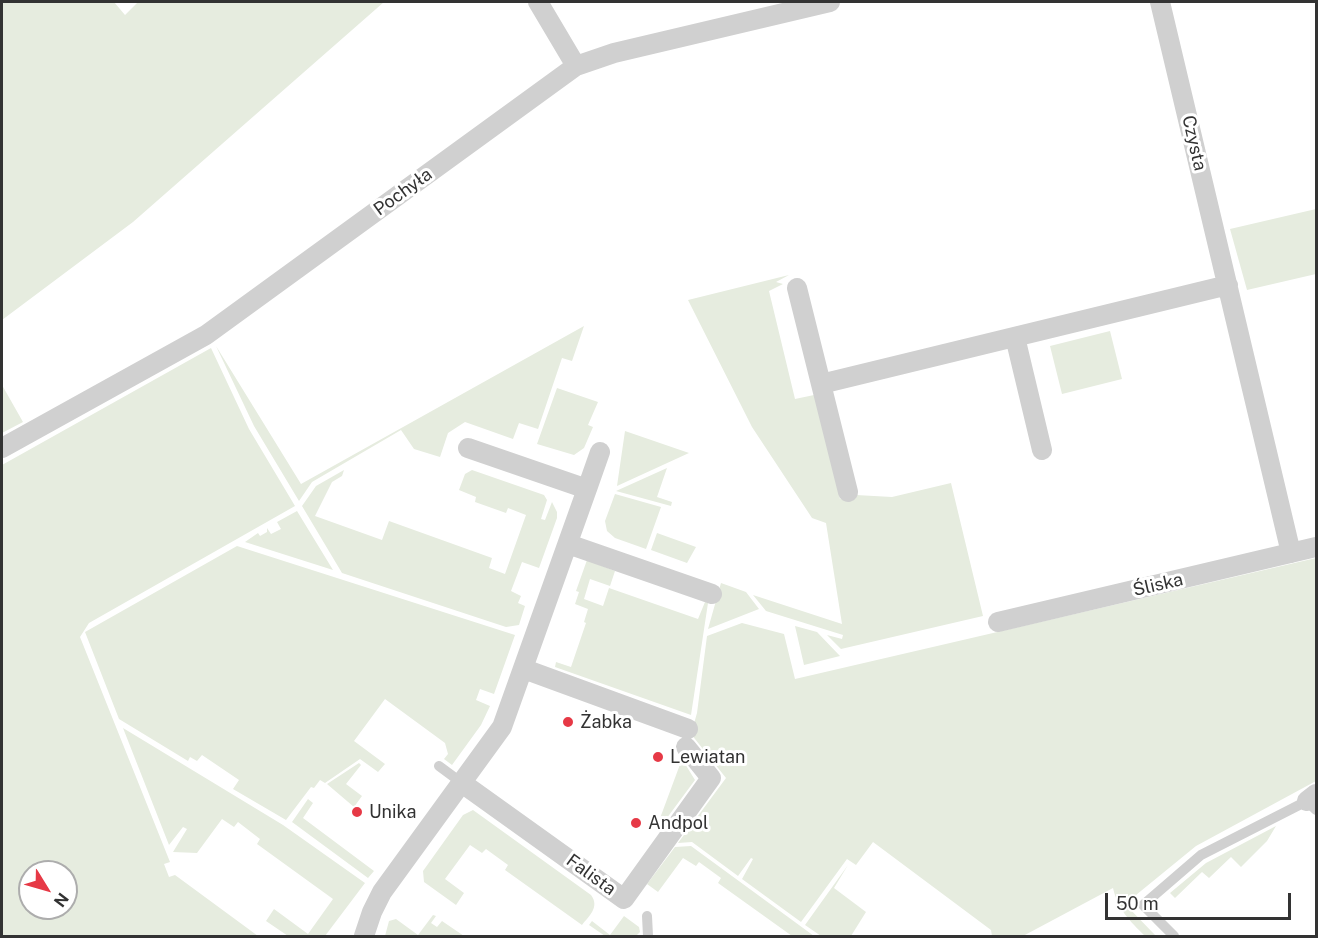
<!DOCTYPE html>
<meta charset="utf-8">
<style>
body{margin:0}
#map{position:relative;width:1318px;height:938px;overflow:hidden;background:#fff;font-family:"Public Sans",sans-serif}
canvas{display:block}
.frame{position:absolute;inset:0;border:3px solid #333;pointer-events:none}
.north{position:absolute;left:18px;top:860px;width:60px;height:60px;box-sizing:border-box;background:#fff;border:2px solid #adadad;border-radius:50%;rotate:127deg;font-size:16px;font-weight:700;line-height:24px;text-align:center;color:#333}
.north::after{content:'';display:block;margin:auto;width:21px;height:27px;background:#e63946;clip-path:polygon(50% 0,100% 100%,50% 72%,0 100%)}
.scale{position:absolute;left:1105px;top:893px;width:186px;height:27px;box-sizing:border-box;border:3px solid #333;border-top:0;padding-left:8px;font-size:18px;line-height:21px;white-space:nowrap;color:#333;-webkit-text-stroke:4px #fff;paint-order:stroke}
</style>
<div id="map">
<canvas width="1318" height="938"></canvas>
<div class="frame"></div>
<div class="north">N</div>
<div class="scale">50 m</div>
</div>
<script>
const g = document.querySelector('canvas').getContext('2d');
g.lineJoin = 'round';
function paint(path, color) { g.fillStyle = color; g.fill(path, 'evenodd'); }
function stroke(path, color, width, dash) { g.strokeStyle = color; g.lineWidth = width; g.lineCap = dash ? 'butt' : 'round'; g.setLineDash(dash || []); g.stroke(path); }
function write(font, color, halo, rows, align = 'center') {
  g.font = font + ' "Public Sans",sans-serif'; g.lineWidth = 6; g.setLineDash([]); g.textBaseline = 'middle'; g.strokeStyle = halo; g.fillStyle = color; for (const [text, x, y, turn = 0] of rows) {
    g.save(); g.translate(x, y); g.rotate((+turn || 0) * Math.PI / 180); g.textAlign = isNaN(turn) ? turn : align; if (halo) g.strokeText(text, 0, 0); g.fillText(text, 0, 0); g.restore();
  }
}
const green = new Path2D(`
 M2,2H114L125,15L138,2H384L133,222L2,320Z
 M1316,209V274L1247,290L1230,229Z
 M789,275L776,282L783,284L769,291L795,399L814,395L840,499L856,495L892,497L951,483L983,616L841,649L827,635L842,639L843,635L766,611L753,595L842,624L826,523L812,518L752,427L688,300Z
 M584,326L572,361L562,358L538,429L519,423L513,439L465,422L448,433L440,457L414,449L401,430L312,482L299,501L254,426L216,346L301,484Z
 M1110,331L1122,379L1062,394L1050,346Z
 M211,348L249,429L295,506L89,623L80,637L170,862L164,864L169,877L175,875L258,936H2V465ZM30,872H66V908H30Z
 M2,385L23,422L2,433Z
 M557,388L598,402L588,425L593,427L584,448L574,455L537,444Z
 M625,431L689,453L617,486Z
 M667,468L657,497L672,502L671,506L616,491Z
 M344,470L342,476L332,482L315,516L382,540L389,521L492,558L489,568L505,574L526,515L508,508L506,513L475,502L476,497L459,490L465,474L472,470L544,495L547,500L541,519L545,520L552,502L557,512V518L539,568L522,562L511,591L521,596L518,603L525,606L519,625L506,627L342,573L302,506L316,486Z
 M615,494L661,507L646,549L615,538L607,531L605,521Z
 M297,511L333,570L245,542L258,533L260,536L267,532V528L271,534L281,529L277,522Z
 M657,533L696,547L687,563L651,550Z
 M237,546L515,635L494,694L480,689L476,700L490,706L481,725L452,765L444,759L448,754L445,743L385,699L354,741L385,764L378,772L360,759L325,783L320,780L314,788L311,787L286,820L233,789L239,780L202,755L197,761L190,757L188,761L119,719L85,632Z
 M1316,558V781L1196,846L1125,904L1156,936H1145C1130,921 1118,910 1113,888L1023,936H992L991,930L873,842L856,865L847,859L801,922L742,879L753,859L751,858L738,876L692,842L678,843L726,778L691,734L697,713L707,636L742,623L784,634L795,679Z
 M587,560L615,571L610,586L590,579L584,599L603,606L609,588L698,619L705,602L708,603L691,715L555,667L556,662L571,667L586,623L584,622L588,609L575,604L579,592L576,591Z
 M721,583L746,592L759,609L708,629Z
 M795,626L817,632L840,656L804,665Z
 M123,728L283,825L365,883L325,936H288L266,921L274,909L308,934L333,899L257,844L260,839L238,822L234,827L222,819L197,853L173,852L187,829L183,827L169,845Z
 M682,759L695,780L661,826L656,829Z
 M359,763L361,765L346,784L362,796L354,807L327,784Z
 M308,799L313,803L303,818L374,871L368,878L292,822Z
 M473,810L591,895C600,907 589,916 582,925L505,870L508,865L486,849L482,853L470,845L445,879L464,893L456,905L424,882L423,871L463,815Z
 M1276,826L1267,841L1241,867L1231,857L1209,878L1202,872L1175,898L1170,893L1206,863Z
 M691,846L814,936H792L718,883L721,878L699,862L696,866L683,858L658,892L647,884L675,847Z
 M848,865L834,888L866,912L851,936H821L805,925Z
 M433,915L436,916L431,923L437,927L442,921L464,936H385L389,921L396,919L418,935Z
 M624,916L639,927L640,932L636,936H605L589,925L592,921L610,935Z`);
const service = new Path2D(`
 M439,766L462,783
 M647,916L648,936
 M1174,936L1143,905L1201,855L1307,801L1316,810`);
const minor = new Path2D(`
 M538,2L576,66
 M1160,2L1291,553
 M797,288L821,384L1228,285
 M1015,337L1042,450
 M821,384L848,492
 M2,448L206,335L576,66L614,53L830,2
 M587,489L600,452
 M568,544L712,594
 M998,622L1316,547
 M524,669L688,729
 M462,783L624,899L711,778L686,747
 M1307,801L1316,794
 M364,936L372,912L382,892L502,727L587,489L468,448`);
const markers = [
 [568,722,6,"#e63946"],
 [658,757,6,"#e63946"],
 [357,812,6,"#e63946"],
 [636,823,6,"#e63946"]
];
const streetNames = [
 ["Czysta",1194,143,77],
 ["Pochyła",403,192,-36],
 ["Śliska",1158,585,-13],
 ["Falista",591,875,36]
];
const poiNames = [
 ["Żabka",580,722],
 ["Lewiatan",670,757],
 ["Unika",369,812],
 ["Andpol",648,823]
];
paint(green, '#e6ecdf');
stroke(service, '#d0d0d0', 10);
stroke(minor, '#d0d0d0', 20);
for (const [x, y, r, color] of markers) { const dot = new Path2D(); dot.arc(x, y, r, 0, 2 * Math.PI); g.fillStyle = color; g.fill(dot); stroke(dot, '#fff', 2); }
write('18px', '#333', '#fff', streetNames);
write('18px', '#333', '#fff', poiNames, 'left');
</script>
